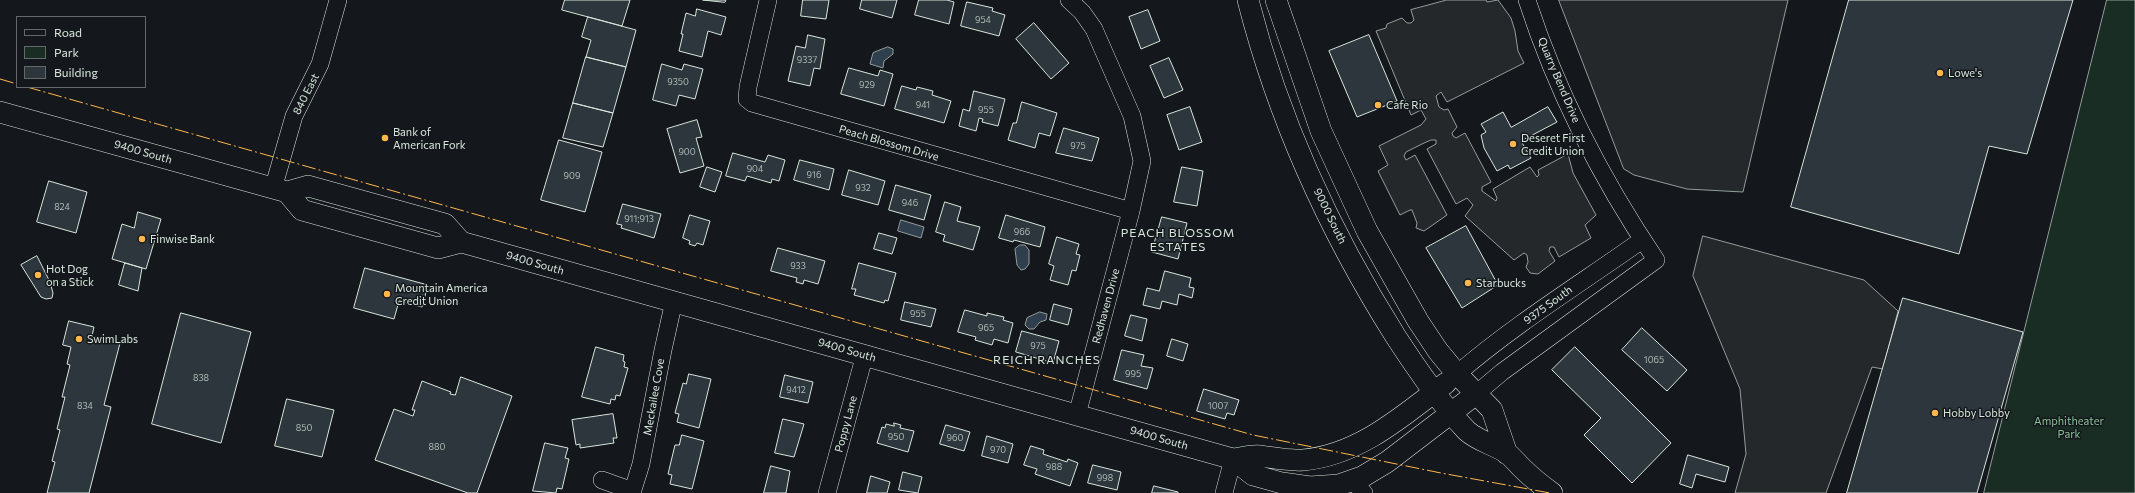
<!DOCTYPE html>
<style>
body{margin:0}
#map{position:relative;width:2135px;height:493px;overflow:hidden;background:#14181c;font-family:Commissioner,sans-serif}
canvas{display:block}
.legend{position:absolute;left:16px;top:16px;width:130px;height:72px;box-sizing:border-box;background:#14181c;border:1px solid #626a69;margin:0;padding:5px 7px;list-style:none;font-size:12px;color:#d8e6dc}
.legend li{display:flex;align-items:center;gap:8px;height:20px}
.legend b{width:20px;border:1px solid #626a69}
</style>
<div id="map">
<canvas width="2135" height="493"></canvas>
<ul class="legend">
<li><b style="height:5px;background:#14181c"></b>Road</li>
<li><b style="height:11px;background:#1a2d24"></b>Park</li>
<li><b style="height:11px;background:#2c363c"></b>Building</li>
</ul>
</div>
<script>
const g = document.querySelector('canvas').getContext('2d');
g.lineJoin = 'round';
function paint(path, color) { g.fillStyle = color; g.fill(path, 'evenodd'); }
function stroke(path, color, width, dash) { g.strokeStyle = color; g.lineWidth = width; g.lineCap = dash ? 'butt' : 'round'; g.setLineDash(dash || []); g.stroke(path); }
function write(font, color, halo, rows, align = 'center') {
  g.font = font + ' Commissioner,sans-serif'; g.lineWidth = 3; g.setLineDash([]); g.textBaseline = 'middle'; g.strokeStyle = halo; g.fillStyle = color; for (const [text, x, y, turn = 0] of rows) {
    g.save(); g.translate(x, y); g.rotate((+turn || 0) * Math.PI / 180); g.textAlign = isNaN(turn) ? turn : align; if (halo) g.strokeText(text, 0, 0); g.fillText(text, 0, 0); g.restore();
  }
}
const green = new Path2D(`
 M2107,0H2135V493H1984Z`);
const parking = new Path2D(`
 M1447,0H1486L1487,2L1498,0L1511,18L1515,31L1518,51L1524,63L1447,102L1441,92L1436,96L1439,107L1444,110L1448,109L1457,127L1452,133L1453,136L1456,138L1465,133L1491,182L1482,187V191L1496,201L1497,198L1493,189L1530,167L1537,177L1539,175L1538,170L1568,154L1573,173L1596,215L1585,225L1591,238L1559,257L1554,247H1550L1549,251L1555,261L1538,274L1530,273L1526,267L1528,262L1527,255L1524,253L1514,260L1465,216L1473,205L1467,198L1456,204L1427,149L1436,144V140H1431L1424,143L1406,152L1404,156L1406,160L1415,155L1447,215L1424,231L1416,228L1417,223L1412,210H1410L1400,215L1378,171L1388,165L1379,146L1421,125L1426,119L1421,110L1411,115L1376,31L1386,28L1387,24L1402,18L1407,23H1411L1414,20L1411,10Z
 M1559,0H1788L1743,192L1687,189L1634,175L1624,169Z
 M1703,236L1864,280L1898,311L1883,369L1872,367L1826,493H1735L1746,454L1740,389L1693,276Z`);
const water = new Path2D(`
 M888,47L893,49V54L884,61L883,68L870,64L873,53Z
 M901,220L924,227L921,238L898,231Z
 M1020,245H1025L1029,250V264L1025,269L1021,270L1017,265L1015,249Z
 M1040,312L1047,314L1046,320L1040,322L1034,329H1029L1025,325L1027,318Z`);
const building = new Path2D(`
 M565,0H630L622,26L562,10Z
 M703,0H726L725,2Z
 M803,0H829L826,19L801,16Z
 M862,0H897L892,18L860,9Z
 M919,0H947L954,2L949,24L915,15Z
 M1849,0H2073L2027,154L1989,146L1959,254L1791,207Z
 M967,2L993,8L992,11L1005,15L999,36L961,26Z
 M697,9L726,17L721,35L708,31L702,57L679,51L683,34H681L686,13L695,16Z
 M1148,10L1160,41L1141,49L1129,17Z
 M588,17L636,30L626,67L586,57L591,40L582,37Z
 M1034,23L1069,63L1051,79L1016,39Z
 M808,35L825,39L820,69L814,68L810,86L788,81L796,46L805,48Z
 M1369,35L1397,101L1357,117L1329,51Z
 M586,57L626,67L613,113L573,103Z
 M1169,58L1183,90L1164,98L1150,66Z
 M662,64L682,70L684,64L703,69L695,99L679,95L676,106L653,100Z
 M849,68L878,76L880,70L893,74L884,106L841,94Z
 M902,86L916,90L917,87L933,91L932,95L951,101L944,123L895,109Z
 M974,91L1005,99L998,126L982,122L983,119L979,118L976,131L959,126L963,109L969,111Z
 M1022,102L1057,113L1050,136L1039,133L1035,148L1008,140L1013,123H1016Z
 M573,103L613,113L603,147L563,138Z
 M1190,107L1202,142L1179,150L1167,115Z
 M1548,107L1557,122L1521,141L1531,158L1510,169L1508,165L1497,171L1484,148L1481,135L1486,132L1481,124L1503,112L1511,127Z
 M697,120L702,137L696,138L704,166L680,173L667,129Z
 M1064,128L1099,138L1092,161L1056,153Z
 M559,140L602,152L585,212L541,200Z
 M733,153L765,162L768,155L785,160L779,181L772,179L771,183L747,176L745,181L726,176Z
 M800,160L834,169L829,190L794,180Z
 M707,167L722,172L715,192L700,187Z
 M1182,167L1203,171L1197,206L1174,202Z
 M849,170L885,181L878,205L842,195Z
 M49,181L87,192L76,233L37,222Z
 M896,185L931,195L924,220L889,210Z
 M945,202L961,207L957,221L980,227L973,250L943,241L945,235L936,232Z
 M623,204L661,214L654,238L621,228L622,225L617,224Z
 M138,212L161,219L146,269L112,259L122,224L134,228Z
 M690,215L710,221L703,245L697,243L695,246L689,244L690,241L683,238Z
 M1006,215L1045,227L1040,247L1014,240L1013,242L999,238Z
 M1162,217L1187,223L1178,259L1152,252Z
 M1466,226L1498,285L1462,308L1426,248Z
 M879,233L897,238L892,254L874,249Z
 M1057,237L1079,244L1076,254L1080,255L1076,271L1072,270L1068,285L1050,280L1054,266L1049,264Z
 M778,248L825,261L818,284L804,280L803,284L796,282L797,278L771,271Z
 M37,256L50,282L53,293L52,298L46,299L41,297L21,265Z
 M125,263L142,268L138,291L119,285Z
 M859,263L896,273L888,301L885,300L884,303L854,295L856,289H852Z
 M365,268L428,285L422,307L399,301L394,319L354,308Z
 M1165,271L1191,278L1189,287L1194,288L1192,298L1179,294L1177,305L1162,301L1160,309L1143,305L1147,288L1159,291Z
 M1903,298L2023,332L1977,493H1847Z
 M905,302L936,309L931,327L901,320Z
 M1054,304L1072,309L1068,325L1050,320Z
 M965,310L987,316V313L1004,317L1003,320L1013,323L1008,343L994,339L992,345L975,340L976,337L958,332Z
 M181,313L251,332L221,443L152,424Z
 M1131,315L1147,319L1142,341L1125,336Z
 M69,321L94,327L92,336L120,343L104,405L111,407L89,493H47L55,462L52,461L60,430L57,429L65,397H62L70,365L67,364L71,347L63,345Z
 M1642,328L1687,370L1667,391L1622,350Z
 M1022,331L1059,341L1053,363L1016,352Z
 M1172,339L1188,344L1183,361L1167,356Z
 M596,347L624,355L623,361L625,362L624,367L628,368L620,396L616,395L615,400L611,399L610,404L582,397Z
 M1575,347L1671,443L1632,483L1584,435L1601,418L1552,370Z
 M1122,350L1144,355L1141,366L1153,368L1147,389L1114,380Z
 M689,374L711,379L699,428L677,422L679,414L675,413L683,383L686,384Z
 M785,375L813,382L808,403L780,397Z
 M461,377L512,396L477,493H468L375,460L394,409L413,416L415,410H412L422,381L451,392L450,394L455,395Z
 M1204,389L1239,400L1234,415L1227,413L1225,419L1197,411Z
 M287,399L334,410L322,457L275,446Z
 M613,414L617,438H613L614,443L580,448V444L576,445L572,420Z
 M783,419L804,424L794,457L775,453Z
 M894,423L901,425L900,428L914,431L908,452L877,443L882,427L885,428L886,424L894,426Z
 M946,425L970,432L964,451L940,444Z
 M682,435L704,441L692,489L670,484L672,475L668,474L675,445H679Z
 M987,436L1013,444L1008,463L982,456Z
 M545,443L568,448L565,458L569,459L562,489L557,488L556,493L533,491Z
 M1031,446L1044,450L1043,454L1067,462L1068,459L1078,463L1070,486L1035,474L1037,469L1024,465Z
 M1688,455L1729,467L1725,482L1696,474L1692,488L1680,484Z
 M1093,465L1121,472L1117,490L1088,483Z
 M771,466L790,471L786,493H764Z
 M903,472L922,477L918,493L899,490Z
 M871,476L890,482L887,493H867Z
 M1154,486L1178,492V493H1152Z`);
const minor = new Path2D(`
 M768,0L748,87L747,99L752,103L1131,211
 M1069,0L1082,12L1094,29L1132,116L1142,161L1131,211L1077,415
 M273,189L294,116L320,64L338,0
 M1457,374C1515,324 1580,284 1642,240
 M1476,394L1502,372L1656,260C1602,180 1557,93 1527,0
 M602,480L633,491
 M1353,481L1364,493
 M632,493L641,464L663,350L674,301
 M827,493L865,354
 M1224,493L1233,459`);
const major = new Path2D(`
 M1248,0C1278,118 1331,234 1396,337C1417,369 1440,403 1467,431C1478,441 1495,445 1507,453C1512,457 1517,463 1522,468C1531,477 1541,485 1552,493
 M1276,0L1321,131L1367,231L1418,321L1438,351L1457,374L1492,410L1507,454
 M0,112L287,192L308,186L445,224L461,242
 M287,192L302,210L438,248L461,242L479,247L1233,459L1253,475L1282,483L1310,487L1339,485L1362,477L1387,462L1476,394
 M1233,459C1241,458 1252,455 1260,456C1275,458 1288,461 1303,460C1359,455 1403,416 1446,383`);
const power = new Path2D(`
 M0,79L17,84
 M27,87L1253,435L1441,473L1550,493`);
const markers = [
 [1940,73,4,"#ffb74d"],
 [1378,105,4,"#ffb74d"],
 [385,138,4,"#ffb74d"],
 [1513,144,4,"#ffb74d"],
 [142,239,4,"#ffb74d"],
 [38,275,4,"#ffb74d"],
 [1468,283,4,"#ffb74d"],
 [387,294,4,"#ffb74d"],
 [79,339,4,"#ffb74d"],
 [1935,413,4,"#ffb74d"]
];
const numberNames = [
 ["954",983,20],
 ["9337",807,60],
 ["9350",678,82],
 ["929",867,85],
 ["941",923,105],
 ["955",986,110],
 ["975",1078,146],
 ["900",687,152],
 ["904",755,169],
 ["916",814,175],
 ["909",572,176],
 ["932",863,188],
 ["946",910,203],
 ["824",62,207],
 ["911;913",639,219],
 ["966",1022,232],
 ["933",798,266],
 ["955",918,314],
 ["965",986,328],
 ["975",1038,346],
 ["1065",1654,360],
 ["995",1133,374],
 ["838",201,378],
 ["9412",796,390],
 ["834",85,406],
 ["1007",1218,406],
 ["850",304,428],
 ["950",896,437],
 ["960",955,438],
 ["880",437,447],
 ["970",998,450],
 ["988",1054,467],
 ["998",1105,478]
];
const poiNames = [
 ["Lowe's",1948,73],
 ["Cafe Rio",1386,105],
 ["Bank of",393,132],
 ["American Fork",393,145],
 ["Deseret First",1521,138],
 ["Credit Union",1521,151],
 ["Finwise Bank",150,239],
 ["Hot Dog",46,269],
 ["on a Stick",46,282],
 ["Starbucks",1476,283],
 ["Mountain America",395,288],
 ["Credit Union",395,301],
 ["SwimLabs",87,339],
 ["Hobby Lobby",1943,413]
];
const streetNames = [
 ["Quarry Bend Drive",1559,80,67],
 ["840 East",306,94,-63],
 ["Peach Blossom Drive",889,143,16],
 ["9400 South",143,152,16],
 ["9000 South",1330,216,64],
 ["9400 South",535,263,16],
 ["9375 South",1548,305,-36],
 ["Redhaven Drive",1106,306,-75],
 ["9400 South",847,350,16],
 ["Meckailee Cove",654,397,-80],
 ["Poppy Lane",846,424,-75],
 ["9400 South",1159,438,16]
];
const parkNames = [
 ["Amphitheater",2069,421],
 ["Park",2069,434]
];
const neighbourhoodNames = [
 ["PEACH BLOSSOM",1178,233],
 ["ESTATES",1178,247],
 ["REICH RANCHES",1047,360]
];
paint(green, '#1a2d24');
stroke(green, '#939e99', 1);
paint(parking, '#24282b');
stroke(parking, '#939e99', 1);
paint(water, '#2f3f4d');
stroke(water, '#939e99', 1);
paint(building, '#2c363c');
stroke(building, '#d8e6dc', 1);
stroke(minor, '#d8e6dc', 18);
stroke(major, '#d8e6dc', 22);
stroke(minor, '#14181c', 17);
stroke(major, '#14181c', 21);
stroke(power, '#ffb74d', 1, [14, 3, 2, 3]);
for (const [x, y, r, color] of markers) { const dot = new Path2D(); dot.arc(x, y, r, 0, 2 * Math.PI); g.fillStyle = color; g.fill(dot); stroke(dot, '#14181c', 1.5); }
write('9px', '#adbab4', null, numberNames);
write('11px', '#d8e6dc', '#14181c', poiNames, 'left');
write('11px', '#d8e6dc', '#14181c', streetNames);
write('11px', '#8ac095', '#14181c', parkNames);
g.letterSpacing = '1px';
write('12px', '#d8e6dc', '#14181c', neighbourhoodNames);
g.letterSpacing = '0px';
</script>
